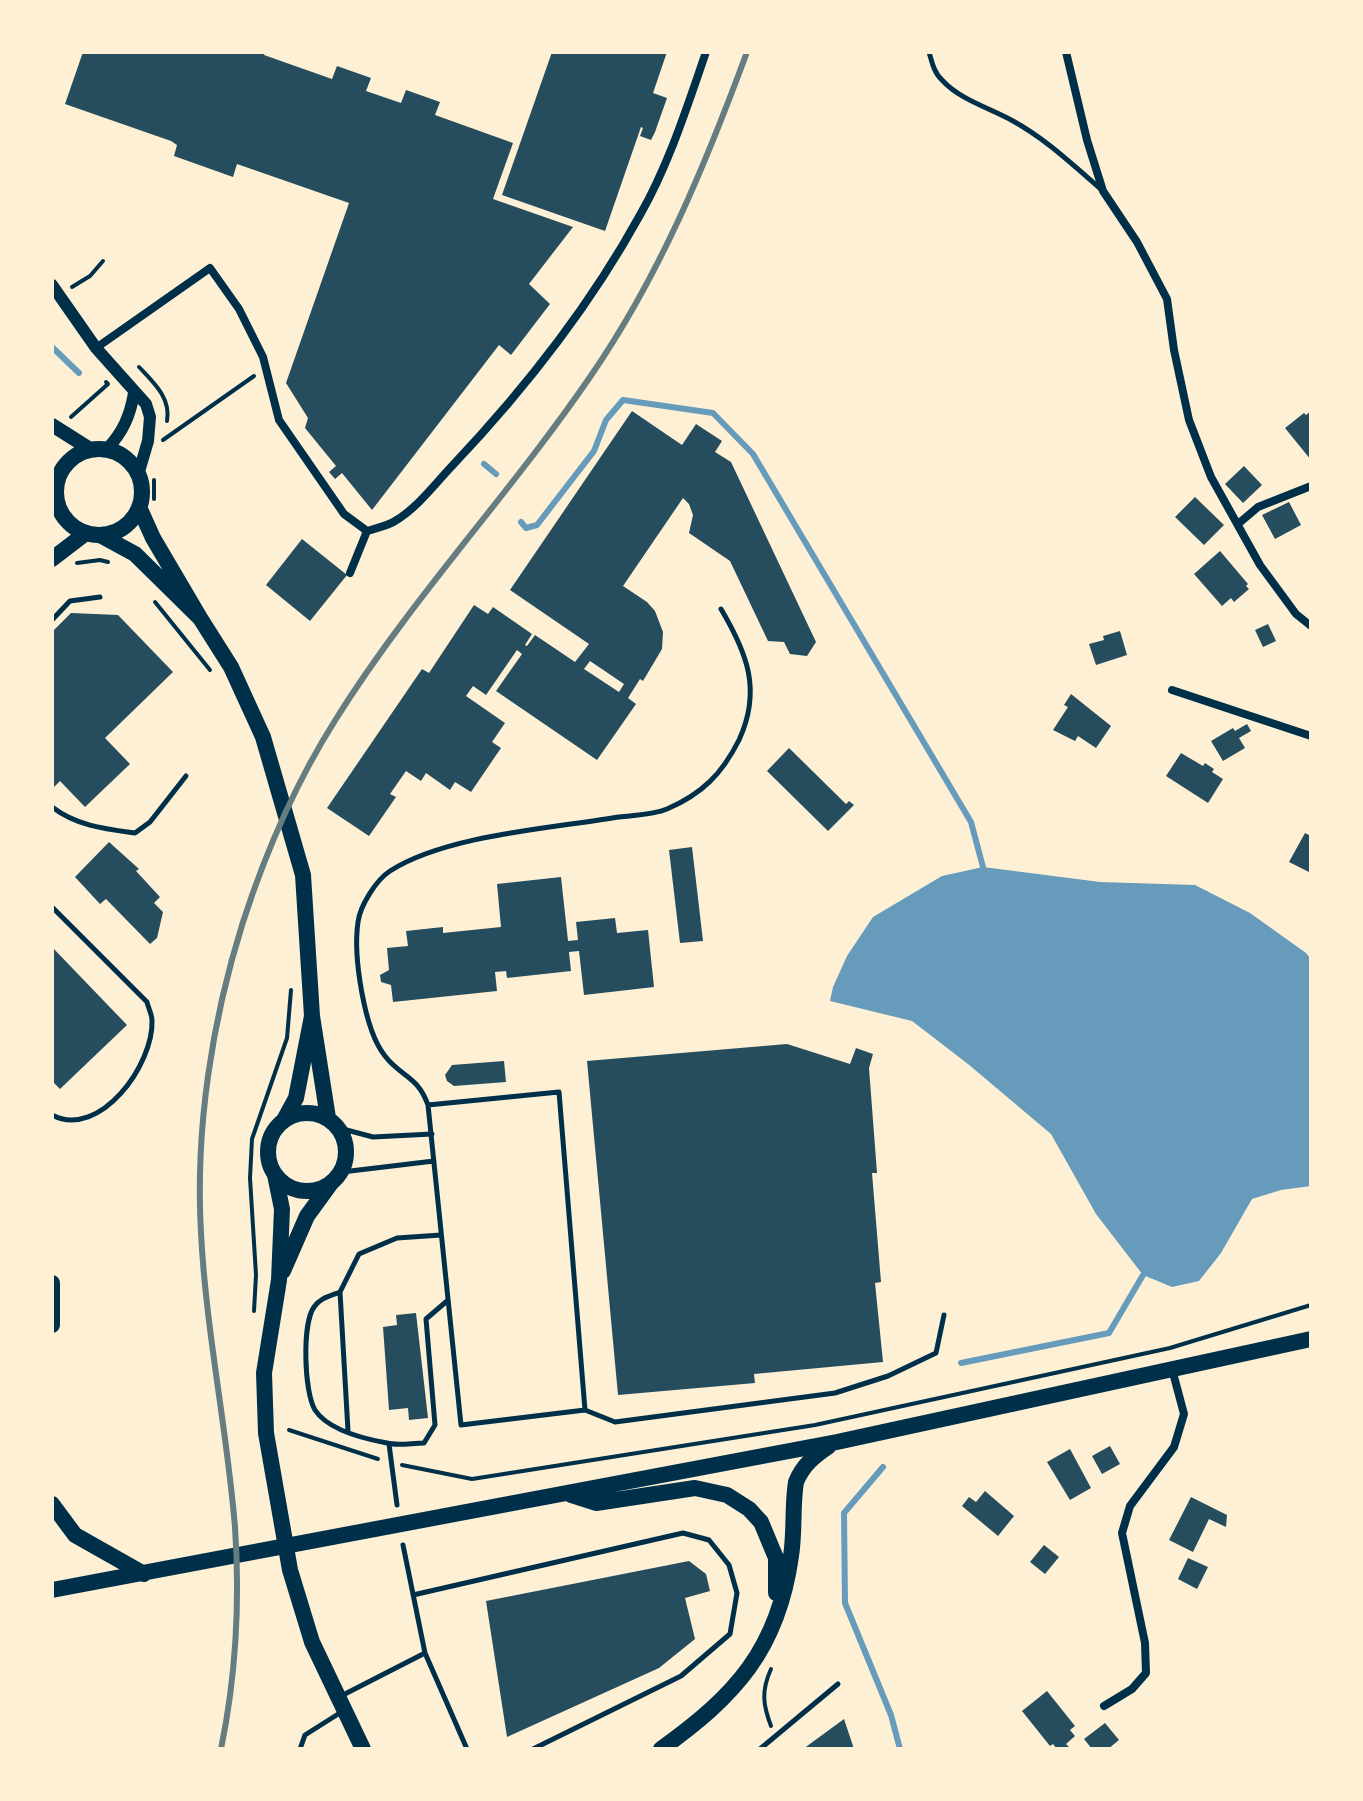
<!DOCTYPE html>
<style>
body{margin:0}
#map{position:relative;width:1363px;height:1801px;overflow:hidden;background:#fdf0d5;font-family:Inter,sans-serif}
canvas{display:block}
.frame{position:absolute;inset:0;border:54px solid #fdf0d5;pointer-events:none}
</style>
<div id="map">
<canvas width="1363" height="1801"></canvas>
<div class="frame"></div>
</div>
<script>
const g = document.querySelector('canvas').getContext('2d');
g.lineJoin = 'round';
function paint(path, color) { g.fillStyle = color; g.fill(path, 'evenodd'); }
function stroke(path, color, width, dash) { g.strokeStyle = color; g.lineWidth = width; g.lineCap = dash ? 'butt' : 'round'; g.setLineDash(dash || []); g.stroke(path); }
const water = new Path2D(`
 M983,867L1100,882L1195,885L1250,913L1306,953L1311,959V1186L1281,1190L1252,1199L1221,1253L1199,1281L1172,1287L1143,1275L1096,1214L1051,1134L968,1064L912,1021L830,1001L833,987L847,956L873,917L942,876Z`);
const stream = new Path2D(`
 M52,347L79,373
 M484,464L496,474
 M521,522L526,528L537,525L594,451L606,420L623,400L713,413L753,454L971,822L983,867
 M961,1363L1109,1333L1143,1275
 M883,1467L844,1513L845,1603L891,1715L900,1749`);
const building = new Path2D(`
 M83,52H265L264,55L332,79L337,66L371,78L366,91L401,103L406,90L440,102L435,115L513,143L493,199L573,227L529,284L550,304L511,355L499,345L372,510L342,473L335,479L329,472L336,466L305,428L308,418L286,383L349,203L237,164L233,177L174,156L177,145L171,141L65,104Z
 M552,52H667L653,93L667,98L655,132L651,140L640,136L643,128L641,127L605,231L502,195Z
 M632,411L682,445L696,424L722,441L715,452L731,462L816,642L807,656L790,654L784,642L768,641L730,561L689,533L693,515L689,504L683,498L623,586L647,602L655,611L663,632L662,649L643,681L640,679L628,698L636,704L597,760L496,691L522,654L517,650L486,695L473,686L466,696L505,723L492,742L501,748L471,792L455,782L450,790L426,773L421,781L406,771L390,794L396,797L369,836L327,808L422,669L429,673L474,605L488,614L493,607L532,634L525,645L527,646L535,635L575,662L589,644L510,590ZM590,661L624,684L619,692L584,669Z
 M1311,411V460L1285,428L1304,413L1306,415Z
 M1244,466L1262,485L1243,503L1225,484Z
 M1195,497L1224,525L1204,545L1175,517Z
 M1289,502L1301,525L1275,539L1262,515Z
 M302,539L347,575L310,621L266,585Z
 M1220,551L1248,584L1246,586L1249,589L1234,602L1231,598L1222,606L1194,574Z
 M71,613L118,615L173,672L105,738L130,764L85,807L60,781L52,789V632Z
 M1268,624L1276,641L1263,647L1255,630Z
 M1120,631L1127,655L1096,665L1089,644L1104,640L1103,636Z
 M1071,694L1111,726L1096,748L1078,736L1075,741L1053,730L1068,707L1064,705Z
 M1247,724L1251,731L1239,738L1245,748L1223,761L1211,741L1233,728L1235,731Z
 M789,748L846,804L849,801L854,805L828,831L767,771Z
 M1181,753L1203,766L1205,763L1214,769L1212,772L1223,779L1208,803L1166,776Z
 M1305,833L1311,836V873L1289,862Z
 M109,842L139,869L136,871L160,897L154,903L163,912L157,938L150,944L106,899L100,904L75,877Z
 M692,847L703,941L680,943L669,850Z
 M561,877L568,941L578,940L576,922L615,918L617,933L648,930L654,987L584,995L579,951L569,952L571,971L507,978L506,971L495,972L497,991L393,1002L391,985L381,982L380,975L389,970L387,948L408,946L406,931L443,927V933L501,927L497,884Z
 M52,947L127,1025L60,1089L52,1081Z
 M787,1044L850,1064L856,1048L873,1054L869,1068L877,1173H872L881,1282L875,1283L883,1362L754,1374L755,1383L618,1395L587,1061Z
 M504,1061L506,1082L454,1086L447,1081L445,1075L452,1065Z
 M416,1313L428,1418L409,1420L408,1408L389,1410L383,1327L397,1325L396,1315Z
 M1110,1446L1120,1464L1102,1474L1092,1456Z
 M1070,1449L1091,1488L1070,1500L1047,1462Z
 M985,1491L1014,1516L998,1536L962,1506L969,1497L976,1502Z
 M1191,1497L1227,1515L1226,1527L1209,1519L1193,1552L1169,1540Z
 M1044,1545L1059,1557L1045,1574L1030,1562Z
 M1188,1558L1208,1567L1197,1589L1178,1579Z
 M689,1561L706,1574L710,1591L685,1598L695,1639L659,1668L507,1737L486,1601Z
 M1047,1691L1075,1726L1070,1730L1075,1736L1066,1744L1069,1747L1067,1749H1057L1053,1744L1050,1746L1022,1711Z
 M844,1719L854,1749H803Z
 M1105,1723L1119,1740L1108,1749H1092L1084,1739Z`);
const path = new Path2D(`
 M72,287L90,276L103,261
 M139,367C154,383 171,398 167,421
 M71,417L108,384L106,382
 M163,440L254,376
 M154,480V499
 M77,563L100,560L108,562
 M155,602L210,670
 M254,1311L256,1275L250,1178L252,1139L287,1038L291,990
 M289,1430L378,1459
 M402,1465L472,1479L815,1425L1170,1348L1311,1305
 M771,1669C761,1691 763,1705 771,1726`);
const service = new Path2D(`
 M929,52C932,62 934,73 942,80C960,100 990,108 1013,121C1046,139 1074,166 1102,190
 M721,609C747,653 762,690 739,740C722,774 702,794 667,809C653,815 634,815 619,817C553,828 446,835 390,871C376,880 360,906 358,922C353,956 364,1030 385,1056C401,1077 417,1075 428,1105L461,1425L585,1410L615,1422L835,1393L888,1376L936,1353L944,1315
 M52,620L70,601L100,597
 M52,807C77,826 105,829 135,833L150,822L186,776
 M52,907L147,1002C148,1007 152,1015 152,1020C154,1064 100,1140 52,1115
 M428,1105L559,1092L585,1410
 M339,1128L373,1137L432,1134
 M342,1172L434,1161
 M340,1292C330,1296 320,1298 314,1307C302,1324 304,1392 315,1410C328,1430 365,1439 387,1443C398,1446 412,1443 424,1443L435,1425L426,1319L447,1301
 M348,1431L340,1292L359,1254L397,1238L441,1235
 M389,1444L397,1505
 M403,1545L425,1653L467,1749
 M413,1595L683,1533L709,1540L729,1565L737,1593L730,1634L681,1676L533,1749
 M341,1696L425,1653
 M300,1749L305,1735L343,1711
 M760,1749L838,1684`);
const minor = new Path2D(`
 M1066,52L1087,140L1103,191L1137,242L1167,299L1174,350L1189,420L1211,477L1260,565L1296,614L1311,626
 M96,348L210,268L239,309L263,357L279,420L344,514L367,531C376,528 387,526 395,521C417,508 434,485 452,466C523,391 590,306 640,215C669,164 687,107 706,52
 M1238,524L1258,507L1311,486
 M350,573L367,531
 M1172,690L1311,736
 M1104,1706L1132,1689L1146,1673L1145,1643L1122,1533L1130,1506L1174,1447L1184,1414L1172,1369`);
const tertiary = new Path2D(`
 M52,285L96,348L146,404L150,417L148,441L138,475
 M107,449C123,432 130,416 134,393`);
const secondary = new Path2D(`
 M52,425L90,449
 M52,485L55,494`);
const primary = new Path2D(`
 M56 492a43 43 0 1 1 86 0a43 43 0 1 1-86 0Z
 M100,535L135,554L200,618L153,538L139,507
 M52,559L86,533
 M200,618L231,667L263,737L303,875L312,1016
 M268 1152a39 39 0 1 1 78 0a39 39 0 1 1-78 0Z
 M284,1120L296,1098L312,1016L328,1118
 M275,1175L282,1209L279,1280L264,1373L266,1433L290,1570L312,1642L363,1749
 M283,1271L307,1216L331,1183
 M52,1283V1325
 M571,1495L596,1503L695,1488L727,1495L749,1509L761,1522L776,1558V1593
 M52,1504L75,1535L144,1574
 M52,1590L837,1442L1311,1339
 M661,1749C735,1696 778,1650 791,1556C795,1531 792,1506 796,1482C803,1465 814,1456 829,1446`);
const rail = new Path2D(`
 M221,1749C236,1676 240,1601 235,1527C227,1429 206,1331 201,1233C195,1129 212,1020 243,922C266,851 296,782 336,719C411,599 510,494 590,377C659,277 705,166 747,52`);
paint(water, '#669bbc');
stroke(stream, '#669bbc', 6);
paint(building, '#264d5e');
stroke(path, '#003049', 4);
stroke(service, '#003049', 5);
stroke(minor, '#003049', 8);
stroke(tertiary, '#003049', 12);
stroke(secondary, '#003049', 14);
stroke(primary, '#003049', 16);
stroke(rail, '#657d81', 6);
</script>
